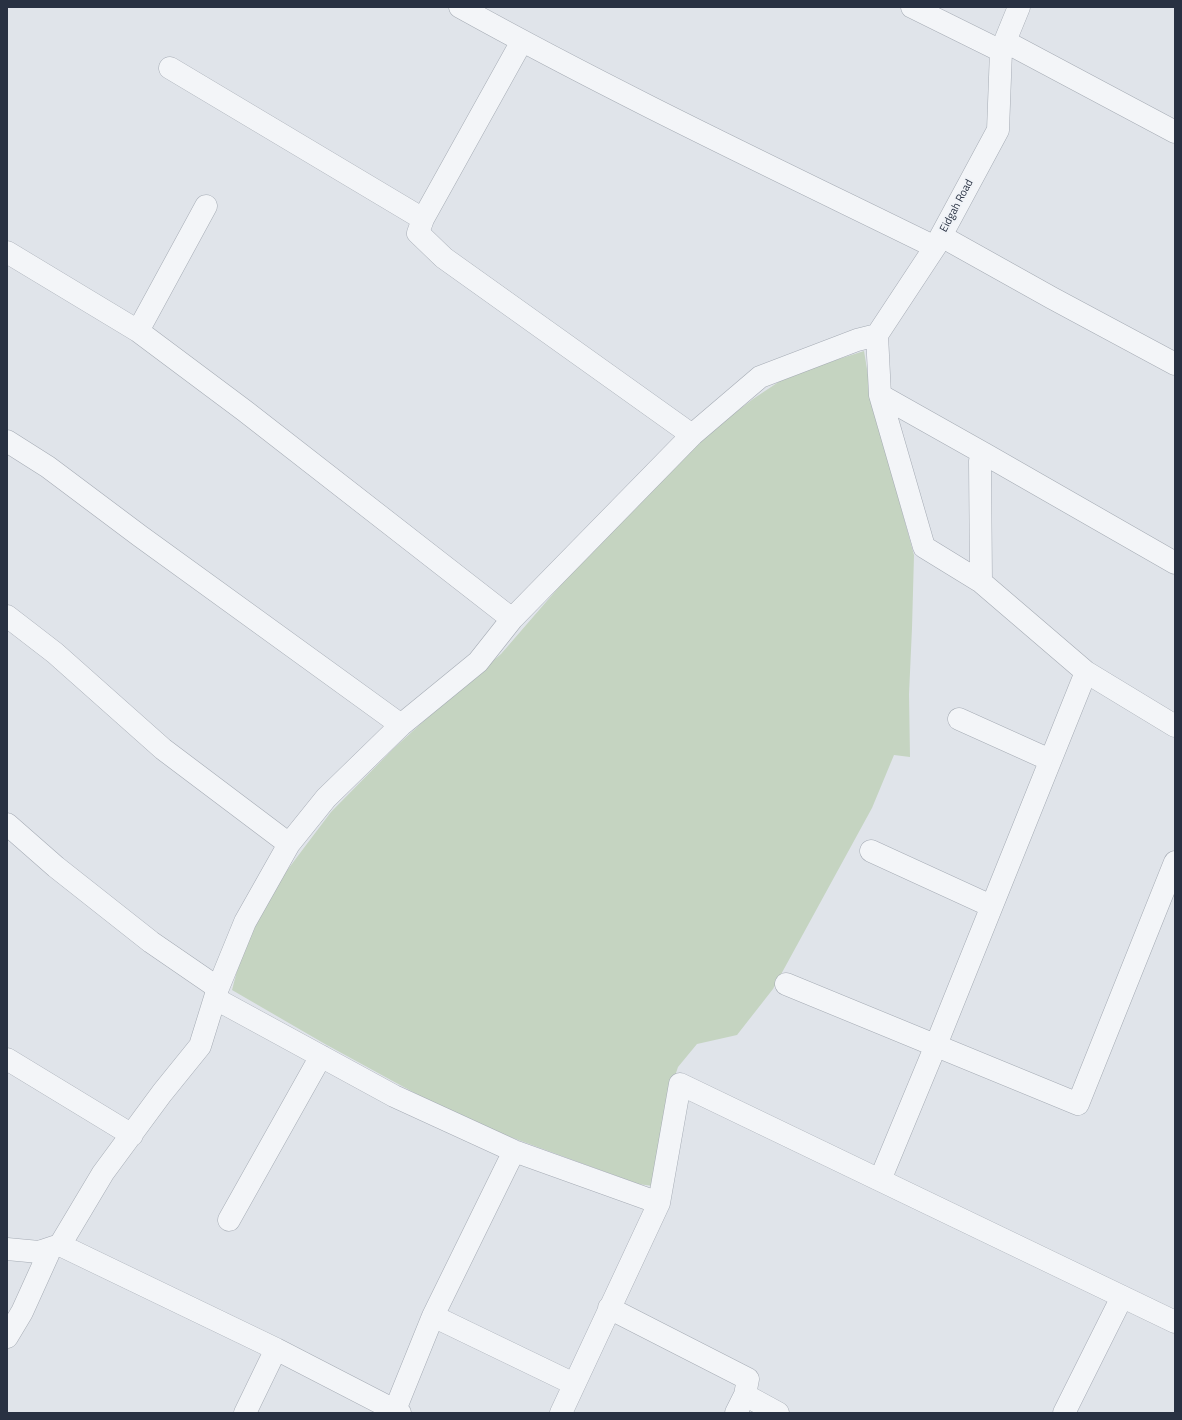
<!DOCTYPE html>
<style>
body{margin:0}
#map{position:relative;width:1182px;height:1420px;overflow:hidden;background:#e0e4ea;font-family:"Titillium Web",sans-serif}
canvas{display:block}
.frame{position:absolute;inset:0;border:8px solid #283142;pointer-events:none}
</style>
<div id="map">
<canvas width="1182" height="1420"></canvas>
<div class="frame"></div>
</div>
<script>
const g = document.querySelector('canvas').getContext('2d');
g.lineJoin = 'round';
function paint(path, color) { g.fillStyle = color; g.fill(path, 'evenodd'); }
function stroke(path, color, width, dash) { g.strokeStyle = color; g.lineWidth = width; g.lineCap = dash ? 'butt' : 'round'; g.setLineDash(dash || []); g.stroke(path); }
function write(font, color, halo, rows, align = 'center') {
  g.font = font + ' "Titillium Web",sans-serif'; g.lineWidth = 4; g.setLineDash([]); g.textBaseline = 'middle'; g.strokeStyle = halo; g.fillStyle = color; for (const [text, x, y, turn = 0] of rows) {
    g.save(); g.translate(x, y); g.rotate((+turn || 0) * Math.PI / 180); g.textAlign = isNaN(turn) ? turn : align; if (halo) g.strokeText(text, 0, 0); g.fillText(text, 0, 0); g.restore();
  }
}
const green = new Path2D(`
 M864,351L873,405L914,555L912,628L909,694L910,757L894,755L872,808L773,989L737,1035L697,1044L678,1067L666,1103L653,1186L638,1184L464,1120L325,1044L232,990L244,944L276,885L331,812L393,749L458,690L501,654L598,542L703,437L753,399L789,375Z`);
const minor = new Path2D(`
 M460,7C615,93 776,169 935,247
 M912,7L1001,51
 M522,41L423,219L418,233L444,258L692,435
 M1006,42L1175,132
 M170,68L423,219
 M941,236L1052,298L1175,364
 M7,252L138,331L245,411L512,619
 M138,331L206,206
 M880,395L983,453L980,461L981,582L1086,672L936,1045L880,1180
 M7,441L48,467L140,536L401,725
 M983,453L1175,563
 M981,582L924,547L880,395L877,335L935,247L998,130L1001,51L1019,7
 M7,616L55,653L163,749L289,844
 M1086,672L1175,726
 M959,719L1050,760
 M7,824L56,867L151,942L218,988
 M871,851L991,906
 M786,984L1078,1104L1175,862
 M216,999L394,1096L514,1151L659,1203
 M7,1059L132,1135
 M229,1220L321,1056
 M60,1245L276,1349L400,1413
 M7,1249L39,1252L60,1245L103,1173L162,1093L200,1046L218,988L245,922L289,844L326,798L401,725L478,662L512,619L692,435L760,377L857,340L877,335
 M609,1308L748,1379L745,1395L736,1413
 M433,1316L574,1384
 M7,1337L22,1312L51,1248
 M745,1395L778,1413
 M395,1410L433,1316L514,1151
 M245,1413L276,1349
 M561,1413L659,1203L680,1084L1175,1322
 M1064,1413L1122,1297`);
const streetNames = [
 ["Eidgah Road",957,206,-62]
];
paint(green, '#c5d4c1');
stroke(minor, '#a5abb4', 23);
stroke(minor, '#f3f5f8', 22);
write('11px', '#283142', '#f0f3f7', streetNames);
</script>
